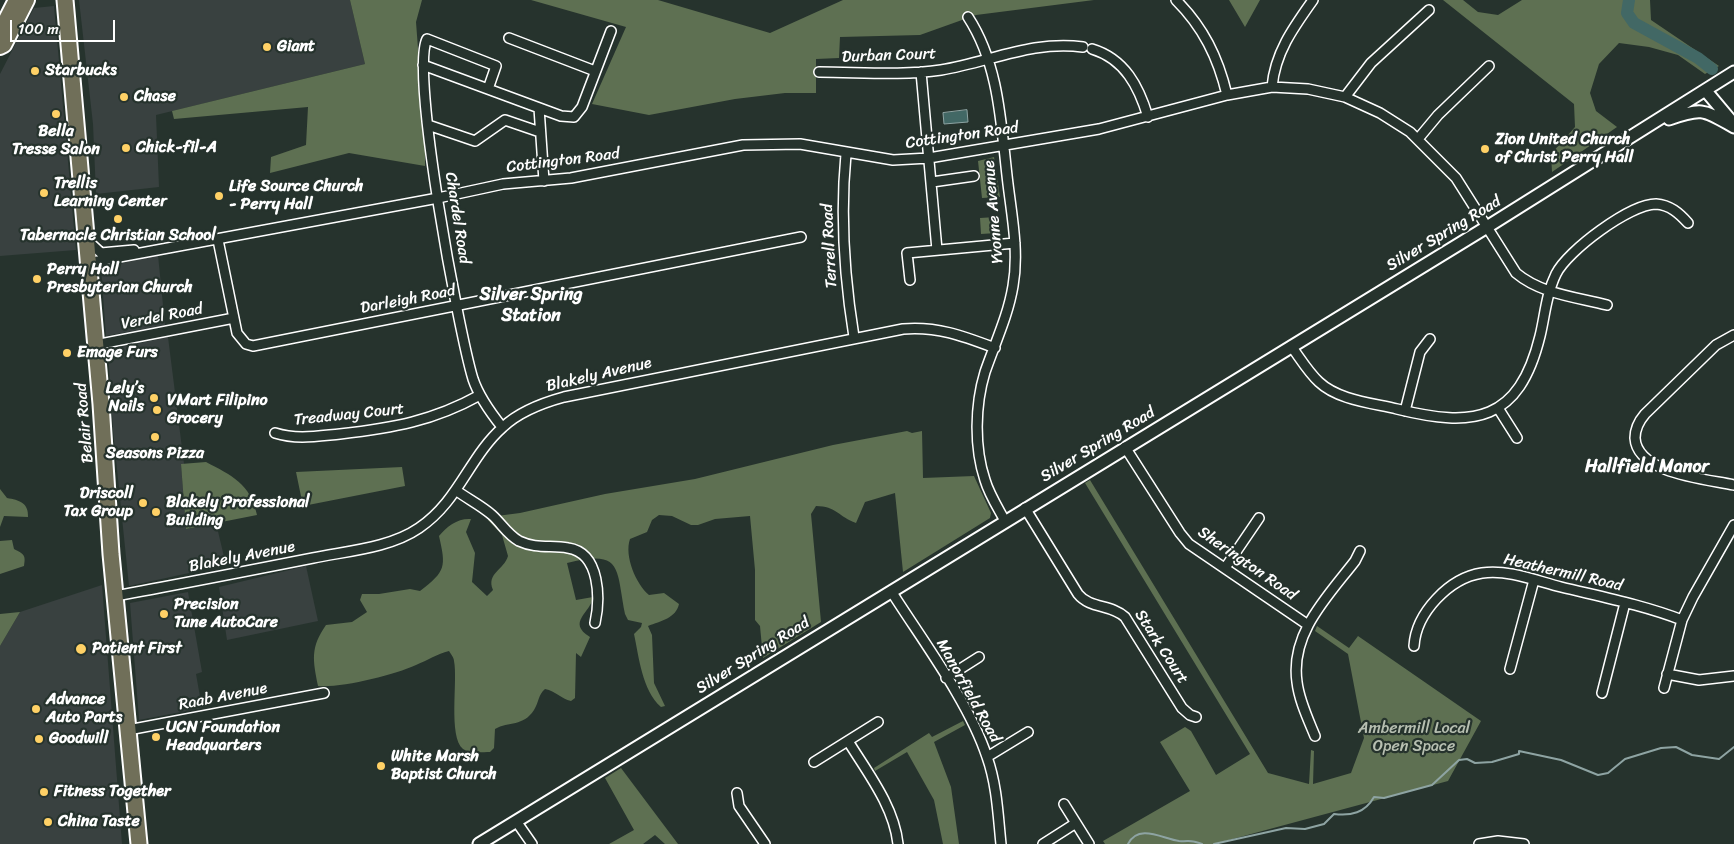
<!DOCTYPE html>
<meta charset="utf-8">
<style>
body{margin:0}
#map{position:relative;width:1734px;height:844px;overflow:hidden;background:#26332d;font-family:Sriracha,sans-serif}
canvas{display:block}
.scale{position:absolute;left:10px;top:20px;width:105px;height:22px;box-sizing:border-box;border:2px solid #fff;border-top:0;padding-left:6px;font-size:15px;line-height:18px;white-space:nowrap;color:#fff;-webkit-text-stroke:4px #26332d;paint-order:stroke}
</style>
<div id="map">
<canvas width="1734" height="844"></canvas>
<div class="scale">100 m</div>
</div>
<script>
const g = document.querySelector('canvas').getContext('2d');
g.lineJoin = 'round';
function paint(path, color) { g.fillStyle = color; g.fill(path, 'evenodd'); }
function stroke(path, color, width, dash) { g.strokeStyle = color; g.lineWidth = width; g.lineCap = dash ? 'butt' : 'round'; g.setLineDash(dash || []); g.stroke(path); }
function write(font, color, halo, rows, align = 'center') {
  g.font = font + ' Sriracha,sans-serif'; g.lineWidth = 4.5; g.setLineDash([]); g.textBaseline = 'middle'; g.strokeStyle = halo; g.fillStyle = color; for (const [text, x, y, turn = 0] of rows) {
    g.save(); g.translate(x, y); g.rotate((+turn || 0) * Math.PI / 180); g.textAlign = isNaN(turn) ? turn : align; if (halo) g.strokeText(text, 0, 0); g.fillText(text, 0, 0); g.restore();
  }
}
const built = new Path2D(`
 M79,0H350L365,64L156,115L159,187L96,194L93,124Z
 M54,6L76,250L0,256V74L34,8Z
 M158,255L165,325L106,336L101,268Z
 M168,337L184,464H181L186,529L216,523L226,565L129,586L113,430L108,350Z
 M306,566L318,621L227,640L219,587Z
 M102,585L122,844H0V646L20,612Z
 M188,592L202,672L196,674L202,708L139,720L130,603Z`);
const green = new Path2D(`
 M350,0H422L416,22L425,141V166L349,153L270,173L271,157L306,145L308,107L174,119L172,111L365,64Z
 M531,0H658L770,33L843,0H1094L976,15L920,35L840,37L839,58L816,59V93H785L735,99L649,115L592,104L626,27Z
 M1229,0H1260L1245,27Z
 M1443,0H1463L1478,12L1498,15L1522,0H1650L1651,20L1719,66L1705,74L1678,55L1649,47L1619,43L1599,64L1590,93L1596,111L1617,127L1552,172L1551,154L1575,127L1574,104Z
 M994,157L1000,197L982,198L978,161Z
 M996,217L997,233L981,234L980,218Z
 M907,431L912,433L922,431L923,478L974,476L991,513L990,518L903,572L895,493L865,502L856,523C839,517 836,506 816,506L811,514L821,622L763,658L760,626L755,620V570L750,516L715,519L698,525H691L672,516L659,515L652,520L647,532L630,539C624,556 636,584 649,595L664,593L679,604C676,618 661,621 648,626L652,635L654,683L665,706L661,707C642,690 639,657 634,634L641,627L642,623L628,620L625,614C616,568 623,549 567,563L576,600L593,597C591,613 566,622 590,637L581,657L576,653L575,698L571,701C561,699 556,691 545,689C538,695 539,702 534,710C523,727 509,721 495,729L494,748L490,752C482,752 470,754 463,749C448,737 458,680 454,661C454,658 451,654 449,651C437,654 428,660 416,665C394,675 342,688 318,686C313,660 310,648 326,625L352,622L367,612L360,600L362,594H379L410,589L420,591C446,571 446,567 439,536C447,526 458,518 471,519L466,532L475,553L472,582L487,596L493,590C486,573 504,570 508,556L502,535L488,520L489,517L520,513L605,494L695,479L833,445Z
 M206,462C231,475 251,484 257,515L186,529L181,464Z
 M402,467L405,486L303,506L296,472Z
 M1090,480L1268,773L1309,784L1311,750L1314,751L1313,784L1351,773L1364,738L1348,654L1315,631L1317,626L1349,648L1358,636L1481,721L1448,781L1214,844H1105L1103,841L1190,791L1160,742L1185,727L1191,731L1216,775L1250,754L1085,483Z
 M0,489L7,498C19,500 29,503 28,517L4,516L0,527Z
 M12,540L14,549C24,554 26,555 24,566L0,574V541Z
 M20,612L0,646V614Z
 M963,721L965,725L934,742L951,787L959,844H943L934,800L907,752L875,771L874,768L929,733L932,737Z
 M621,768L678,844H665L655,835L643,844H609L634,830L605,778Z`);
const water = new Path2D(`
 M967,110L968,122L944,124L943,113Z`);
const stream = new Path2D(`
 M1128,844C1139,823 1163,839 1179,841C1190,842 1189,839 1202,844
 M1214,844L1286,828L1305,829L1324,824L1334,814C1351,816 1365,813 1374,797L1384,798L1432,785L1459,760L1467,759L1475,763L1492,762L1519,754V751L1561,760L1598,775L1608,773L1625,759L1661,748L1676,747L1692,755L1719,759L1734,747`);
const river = new Path2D(`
 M1629,0L1627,13L1634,23L1698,58L1712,69`);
const street = new Path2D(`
 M1176,0C1203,27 1218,57 1227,95
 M968,17C1000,66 1001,127 1008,184C1012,217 1019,252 1013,286C1008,316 995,343 985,372C975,405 974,447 985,480C989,494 998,508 1005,521
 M509,38L595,71
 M1092,49C1125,59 1139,87 1148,117
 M423,65L561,116L574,117L582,107L611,31
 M819,72C859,72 901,76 941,70C990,62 1033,40 1083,47
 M921,72L937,250
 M1272,87C1275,53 1293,28 1313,0
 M488,89L496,66L427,39C410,72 459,333 473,379C479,397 490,412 502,427
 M1345,97L1371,63L1429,10
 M539,108L544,181
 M428,125L475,141L505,120L540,132
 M1418,139L1438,115L1489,66
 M846,154C840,216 844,275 854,337
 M932,182L974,176
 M87,240L101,253L134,250
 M218,240L237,333L246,344L253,346L801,237
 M87,263L438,198L503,184L571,178L743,145L800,144L893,160L929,158L1099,129L1227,95L1272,87L1308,89L1345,97L1380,113L1410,132L1456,178L1516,273C1541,294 1576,297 1607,305
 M910,280L907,253L1015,243
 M1734,335L1716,345L1645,414C1639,421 1635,428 1635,438C1637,474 1707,479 1734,485
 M95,345L234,318
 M1291,346C1300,358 1308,372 1319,382C1338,400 1372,403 1397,409C1474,428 1519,422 1540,336C1545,316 1546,294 1556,274C1567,251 1630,204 1656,204C1670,205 1679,213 1688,223
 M1498,408L1517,438
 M1405,411L1420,352L1430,339
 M275,433C297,440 318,436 340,434C393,428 433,421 480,395
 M1125,447L1180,533L1189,544L1308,625
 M457,491C468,499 482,506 492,515C502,524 507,534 519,541C536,549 551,545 568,548C601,553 600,600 595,623
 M1025,508L1078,594C1090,609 1111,604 1125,617L1182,708L1190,715L1196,717
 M1225,568L1259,518
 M891,591C922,640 969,702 987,757C997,785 998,815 1001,844
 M115,596C181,584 247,571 313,558C347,551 390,548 419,528C459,501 469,457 503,427C520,411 542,403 564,397L903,329C937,326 963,336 995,348
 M1414,646C1416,613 1449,578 1482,573C1508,569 1537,581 1561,587C1602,597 1643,605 1682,620
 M1510,669L1534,580
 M1667,674L1699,680L1734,676
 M946,678L979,657
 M1664,688L1682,620L1693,597L1734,525
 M1602,693L1625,603
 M128,730L324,693
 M1315,736C1308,719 1299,700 1297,682C1290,633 1328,596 1355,561L1360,551
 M848,741C867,772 894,806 898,844
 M987,757L1028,732
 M814,762L878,722
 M737,793L739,806L765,844
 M1064,804L1089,844
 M516,821L532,844
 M1043,844L1076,823
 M1479,844L1498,841L1524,844`);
const secondary = new Path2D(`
 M1706,91L1732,122
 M1669,119C1703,107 1704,110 1734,127
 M479,844L1487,227L1734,72`);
const primary = new Path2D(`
 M0,31L16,0
 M0,47L4,45L27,0`);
const highway = new Path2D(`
 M65,0L101,404L111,554L139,844`);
const markers = [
 [267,47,5,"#ffd166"],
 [35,71,5,"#ffd166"],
 [124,97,5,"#ffd166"],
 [56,114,5,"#ffd166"],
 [126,148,5,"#ffd166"],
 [1485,149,5,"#ffd166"],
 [44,193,5,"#ffd166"],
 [219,196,5,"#ffd166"],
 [118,219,5,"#ffd166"],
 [37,279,5,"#ffd166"],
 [67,353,5,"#ffd166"],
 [154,398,5,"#ffd166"],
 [157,410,5,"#ffd166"],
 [155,437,5,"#ffd166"],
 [143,503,5,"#ffd166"],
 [156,512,5,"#ffd166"],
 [164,614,5,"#ffd166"],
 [81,649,6,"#ffd166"],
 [36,709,5,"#ffd166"],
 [156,737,5,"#ffd166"],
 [39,739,5,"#ffd166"],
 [381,766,5,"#ffd166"],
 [44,792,5,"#ffd166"],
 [48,822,5,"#ffd166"]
];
const poiNames = [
 ["Giant",277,47],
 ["Starbucks",45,71],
 ["Chase",134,97],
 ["Bella",56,132,"center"],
 ["Tresse Salon",56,150,"center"],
 ["Zion United Church",1495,140],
 ["of Christ Perry Hall",1495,158],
 ["Chick-fil-A",136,148],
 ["Trellis",54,184],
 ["Learning Center",54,202],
 ["Life Source Church",229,187],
 ["- Perry Hall",229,205],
 ["Tabernacle Christian School",118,236,"center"],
 ["Perry Hall",47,270],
 ["Presbyterian Church",47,288],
 ["Emage Furs",77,353],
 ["Lely’s",144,389,"right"],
 ["Nails",144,407,"right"],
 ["VMart Filipino",167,401],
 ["Grocery",167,419],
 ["Seasons Pizza",155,454,"center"],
 ["Driscoll",133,494,"right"],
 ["Tax Group",133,512,"right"],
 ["Blakely Professional",166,503],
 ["Building",166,521],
 ["Precision",174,605],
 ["Tune AutoCare",174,623],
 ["Patient First",92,649],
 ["Advance",46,700],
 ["Auto Parts",46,718],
 ["UCN Foundation",166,728],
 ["Headquarters",166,746],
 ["Goodwill",49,739],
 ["White Marsh",391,757],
 ["Baptist Church",391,775],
 ["Fitness Together",54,792],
 ["China Taste",58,822]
];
const streetNames = [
 ["Durban Court",889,56,-2],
 ["Cottington Road",962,136,-8],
 ["Cottington Road",563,161,-7],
 ["Yvonne Avenue",994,212,-95],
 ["Chardel Road",457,218,81],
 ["Silver Spring Road",1444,234,-31],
 ["Terrell Road",830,246,-93],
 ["Darleigh Road",408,300,-11],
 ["Verdel Road",162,317,-11],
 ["Blakely Avenue",599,375,-13],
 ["Treadway Court",349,415,-6],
 ["Belair Road",85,423,-95],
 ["Silver Spring Road",1098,445,-31],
 ["Blakely Avenue",242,557,-11],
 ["Sherington Road",1247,564,35],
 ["Heathermill Road",1563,573,13],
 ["Stark Court",1161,647,57],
 ["Silver Spring Road",753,656,-32],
 ["Manorfield Road",968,691,61],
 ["Raab Avenue",223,697,-11]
];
const parkNames = [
 ["Ambermill Local",1414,729],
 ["Open Space",1414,747]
];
const neighbourhoodNames = [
 ["Silver Spring",531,295],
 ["Station",531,316],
 ["Hallfield Manor",1647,467]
];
paint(built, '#394140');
paint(green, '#5e7052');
paint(water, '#426865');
stroke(water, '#8ea4a3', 1);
stroke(stream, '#8ea4a3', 2);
stroke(river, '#426865', 12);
stroke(street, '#fff', 12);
stroke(secondary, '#fff', 15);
stroke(primary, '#fff', 18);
stroke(highway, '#fff', 19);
stroke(street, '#26332d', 9);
stroke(secondary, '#26332d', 11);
stroke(primary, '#706f59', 14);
stroke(highway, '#706f59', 15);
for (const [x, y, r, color] of markers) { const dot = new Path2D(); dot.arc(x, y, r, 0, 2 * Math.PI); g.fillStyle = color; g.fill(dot); stroke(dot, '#26332d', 2); }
write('bold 16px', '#fff', '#26332d', poiNames, 'left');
write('16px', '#fff', '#26332d', streetNames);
write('16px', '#b7bfb1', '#26332d', parkNames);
write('bold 18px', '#fff', '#26332d', neighbourhoodNames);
</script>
